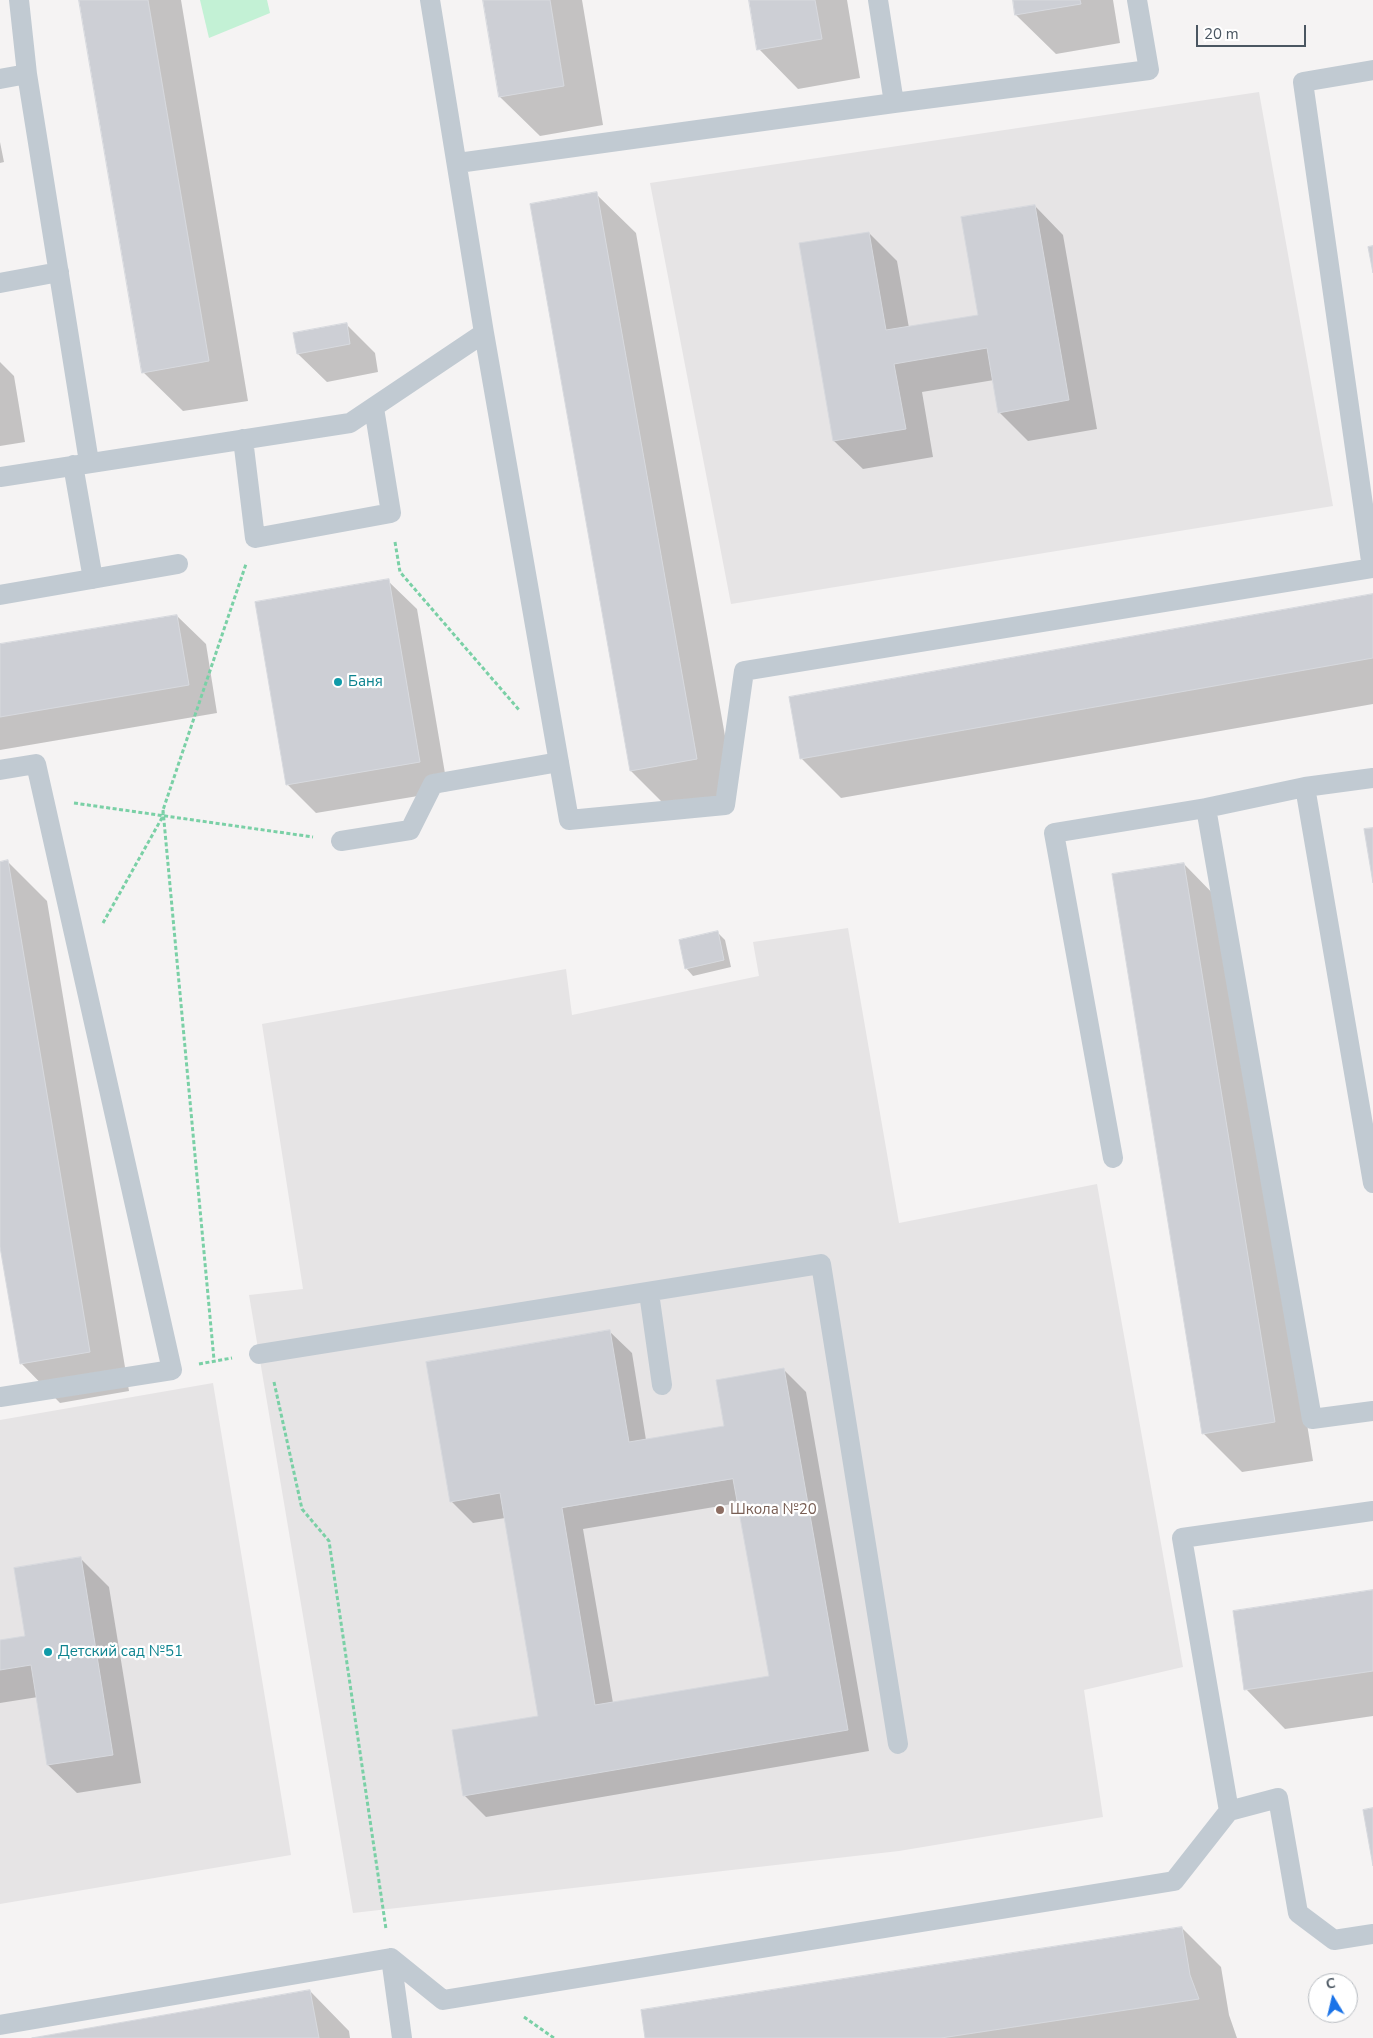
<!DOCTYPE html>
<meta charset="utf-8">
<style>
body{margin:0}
#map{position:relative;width:1373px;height:2038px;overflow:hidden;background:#f5f3f3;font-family:"Nunito Sans",sans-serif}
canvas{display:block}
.north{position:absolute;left:1308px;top:1973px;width:50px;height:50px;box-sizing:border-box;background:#fff;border:1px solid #b7bbc0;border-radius:50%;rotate:351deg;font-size:14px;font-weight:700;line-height:20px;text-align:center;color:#4a5661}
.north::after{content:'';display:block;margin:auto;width:18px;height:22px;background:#1a73e8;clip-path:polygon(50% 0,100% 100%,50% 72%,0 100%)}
.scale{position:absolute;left:1196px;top:25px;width:110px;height:22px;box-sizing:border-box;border:2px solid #4a5661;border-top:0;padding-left:6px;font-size:15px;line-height:18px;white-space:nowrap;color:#4a5661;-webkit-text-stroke:4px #fff;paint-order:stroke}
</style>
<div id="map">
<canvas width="1373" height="2038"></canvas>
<div class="north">С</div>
<div class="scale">20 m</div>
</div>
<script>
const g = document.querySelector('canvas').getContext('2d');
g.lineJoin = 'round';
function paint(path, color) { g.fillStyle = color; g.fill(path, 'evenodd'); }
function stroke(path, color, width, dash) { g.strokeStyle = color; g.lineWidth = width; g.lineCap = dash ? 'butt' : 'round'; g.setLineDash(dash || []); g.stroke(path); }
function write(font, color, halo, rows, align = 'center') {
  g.font = font + ' "Nunito Sans",sans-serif'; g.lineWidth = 4.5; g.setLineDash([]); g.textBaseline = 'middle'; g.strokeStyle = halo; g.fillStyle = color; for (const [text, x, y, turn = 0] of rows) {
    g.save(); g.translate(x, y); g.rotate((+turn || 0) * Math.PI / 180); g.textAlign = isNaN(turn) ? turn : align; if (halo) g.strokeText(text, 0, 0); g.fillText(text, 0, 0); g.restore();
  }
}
const education = new Path2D(`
 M1259,92L1333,506L731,604L650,183Z
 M848,928L899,1223L1097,1184L1183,1667L1084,1690L1103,1817L899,1851L353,1913L249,1295L303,1289L262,1024L566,969L572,1015L759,976L753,942Z
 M213,1383L291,1855L0,1904V1420Z`);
const green = new Path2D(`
 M200,0H267L270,13L209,38Z`);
const shadow = new Path2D(`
 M81,0H181L248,401L183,411L143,372Z
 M484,0H582L603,125L540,136L500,97Z
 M750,0H847L860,78L798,89L759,49Z
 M1014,0H1113L1120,43L1056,54L1016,15Z
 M0,142L4,162L0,163Z
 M596,194L636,233L736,798L670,810L631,771Z
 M1035,206L1063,235L1097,429L1028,441L999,412L994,380L922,392L933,457L863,469L834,441L800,244L869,233L897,261L909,328L979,316Z
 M346,324L375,353L378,372L327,382L298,354Z
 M0,362L14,376L25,442L0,446Z
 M388,581L417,609L448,791L316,813L288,785L256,603Z
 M1373,595V704L841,798L801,758Z
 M177,616L206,644L217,713L0,750V646Z
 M8,862L47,901L129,1391L60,1403L21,1363L0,1239V863Z
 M1184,864L1223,904L1313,1461L1242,1472L1203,1433Z
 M717,932L725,940L731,967L693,976L686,968Z
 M609,1331L632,1353L646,1440L725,1427L784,1370L806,1392L869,1751L486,1817L464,1795L540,1717L505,1518L473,1523L451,1501ZM738,1503L770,1677L613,1703L583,1529Z
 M81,1559L109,1587L141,1783L77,1793L48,1765L38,1697L0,1703V1641L27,1637Z
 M1373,1591V1716L1285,1729L1246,1689Z
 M1182,1928L1221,1967L1229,2015L1237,2038H646Z
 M310,1991L349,2031L350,2038H40Z`);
const building = new Path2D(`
 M79,0H148L209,361L142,373Z
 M483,0H550L564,86L499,97Z
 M749,0H815L822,39L757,50Z
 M1013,0H1080L1081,4L1015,15Z
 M597,192L697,759L630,771L530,204Z
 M1035,205L1069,400L998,413L987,348L894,364L906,429L833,441L799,243L869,232L886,330L978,315L961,217Z
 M1373,246V273L1368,247Z
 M347,323L350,344L297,354L293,333Z
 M389,579L420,762L286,785L255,602Z
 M1373,594V658L800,759L789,697Z
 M177,615L189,685L0,717V644Z
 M1373,828V883L1364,829Z
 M8,860L90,1352L20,1364L0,1247V862Z
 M1184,863L1275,1422L1202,1434L1112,874Z
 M718,931L724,960L685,969L679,940Z
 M610,1330L629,1442L724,1426L716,1380L784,1368L848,1730L463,1796L452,1730L538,1716L500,1493L450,1502L426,1362ZM733,1479L769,1676L595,1705L562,1508Z
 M81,1557L113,1755L47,1765L31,1665L0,1670V1640L25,1636L14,1568Z
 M1373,1590V1671L1244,1690L1233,1611Z
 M1373,1808V1866L1363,1810Z
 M1182,1927L1190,1975L1199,1999L941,2038H645L641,2010Z
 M310,1990L319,2038H32Z`);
const path = new Path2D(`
 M395,542L400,572L520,711
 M74,803L313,837
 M163,810L214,1360
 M103,923L163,816V810L246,564
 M199,1364L232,1358
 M274,1382L302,1509L329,1541L386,1929
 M524,2017L554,2038`);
const service = new Path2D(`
 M19,0L27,74L89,462
 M878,0L894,103L1149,70L1137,0
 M0,79L27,74
 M458,163L894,103
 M0,283L59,272
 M484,333L569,820L725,805L744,671L1372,568L1303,82L1373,70
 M243,439L255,538L391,513L374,408
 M73,465L93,579
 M0,477L350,423L484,333L430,0
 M0,595L178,564
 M0,770L36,764L172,1370L0,1397
 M1373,778L1305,787L1206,808L1312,1419L1373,1411
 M1305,787L1373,1183
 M341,841L410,830L433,784L559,762
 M1113,1158L1054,833L1206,808
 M649,1293L662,1385
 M259,1354L821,1264L898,1744
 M1373,1511L1182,1538L1229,1811L1278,1798L1298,1913L1334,1940L1373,1934
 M391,1958L402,2038
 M0,2025L391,1958L443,2000L1174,1881L1229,1811`);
const markers = [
 [338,682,5,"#0f9aa8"],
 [720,1510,5,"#8d6e63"],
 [48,1652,5,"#0f9aa8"]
];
const cultureNames = [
 ["Баня",348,682],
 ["Детский сад №51",58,1652]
];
const educationNames = [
 ["Школа №20",730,1510]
];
paint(education, '#e6e4e5');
paint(green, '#c3f1d5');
paint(shadow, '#0003');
paint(building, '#cdcfd5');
stroke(building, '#d7d9de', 1);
stroke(path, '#7ad0a6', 3, [4, 2.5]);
stroke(service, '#c1cad2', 20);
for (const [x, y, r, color] of markers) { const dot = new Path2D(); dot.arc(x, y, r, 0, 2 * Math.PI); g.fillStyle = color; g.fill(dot); stroke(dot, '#fff', 2); }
write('15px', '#0d838f', '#fff', cultureNames, 'left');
write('15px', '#785e54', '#fff', educationNames, 'left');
</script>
